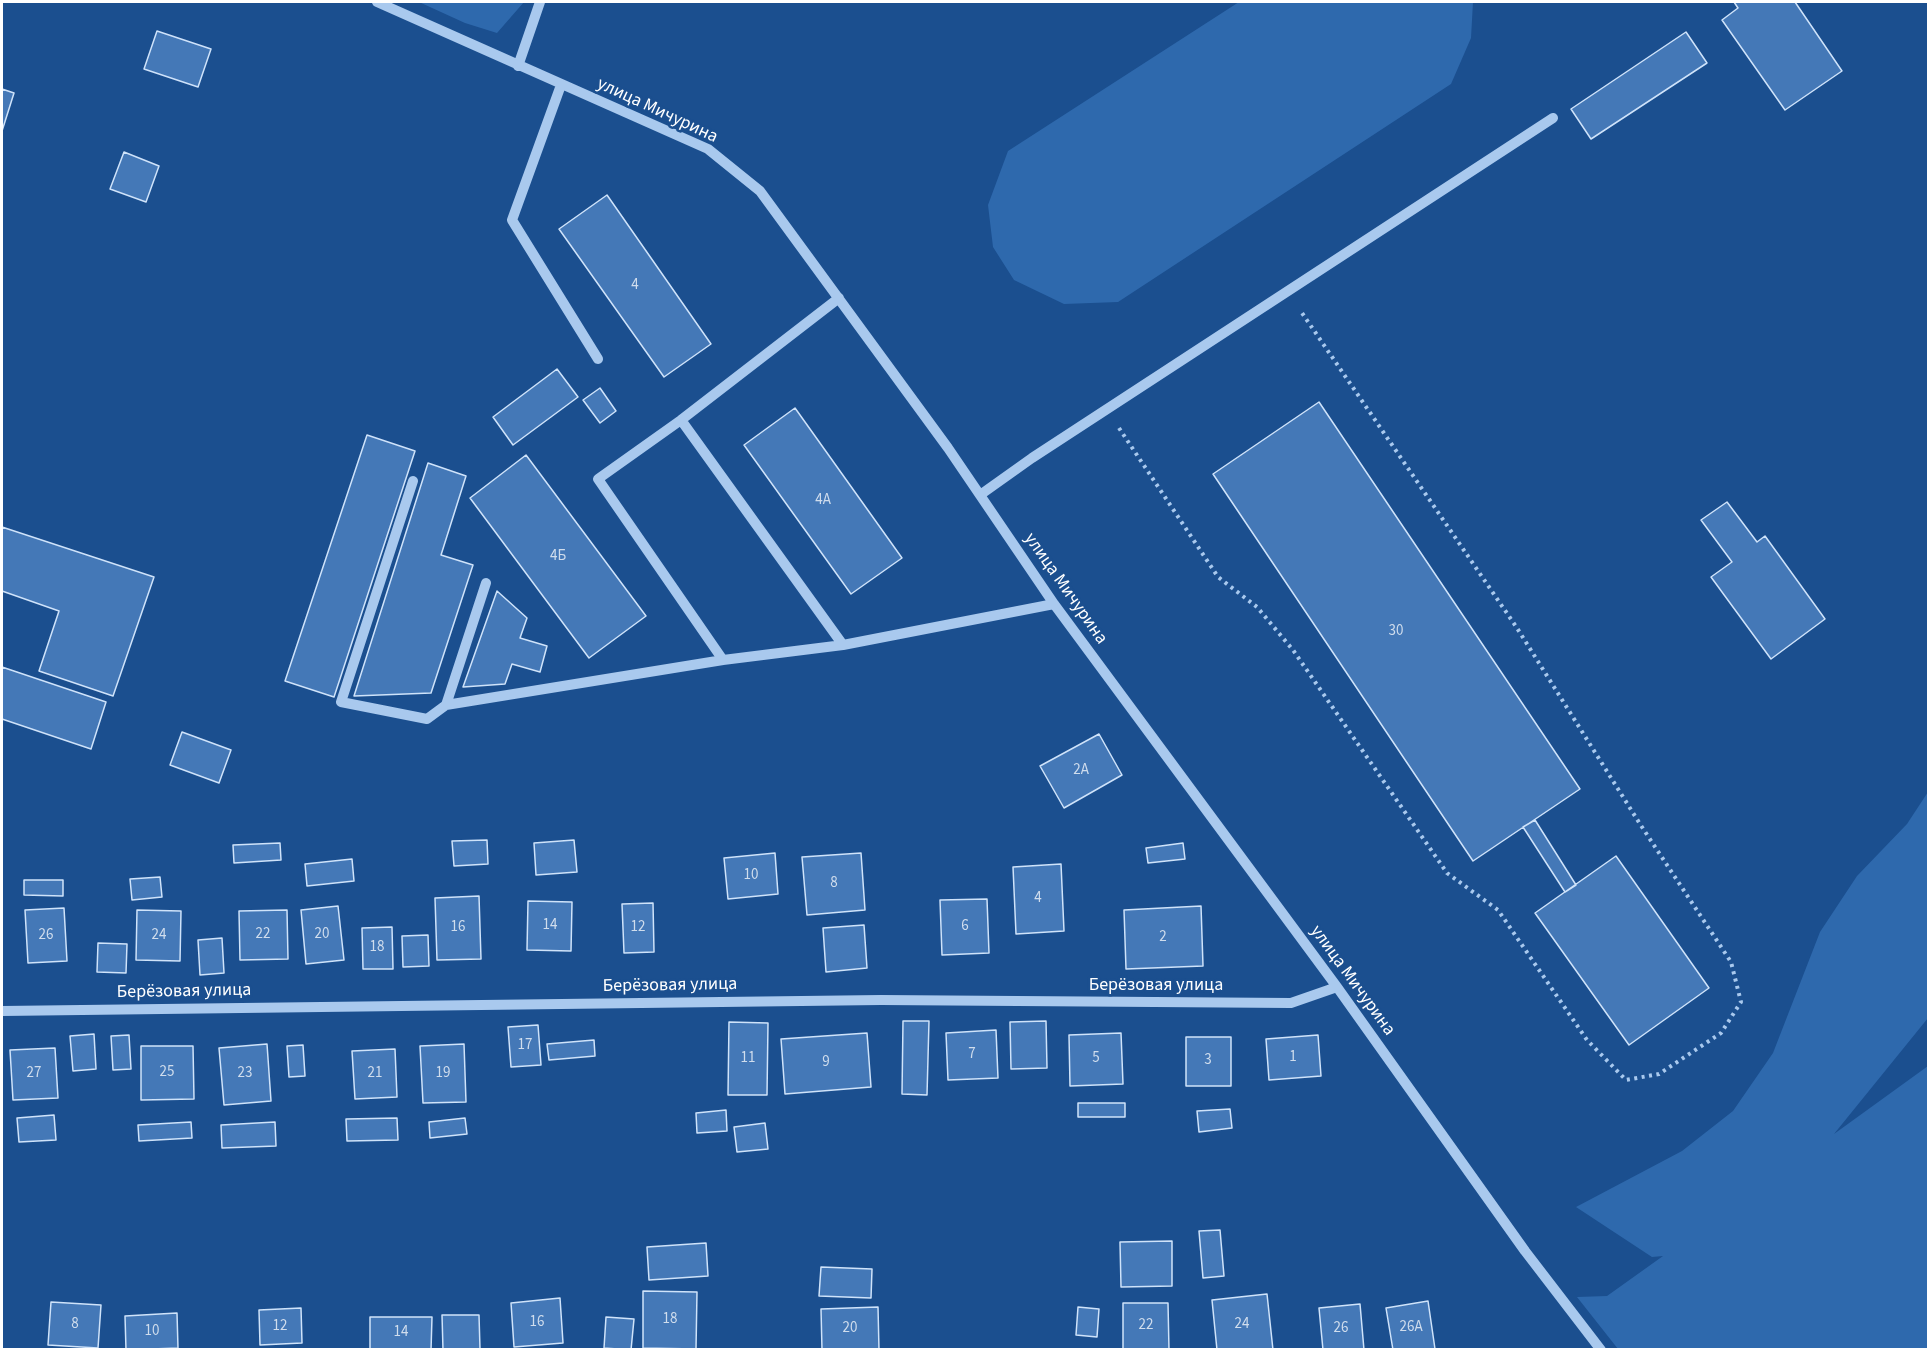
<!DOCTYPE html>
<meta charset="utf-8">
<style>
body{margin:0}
#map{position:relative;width:1930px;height:1351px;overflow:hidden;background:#1b4f8f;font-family:"Source Sans 3",sans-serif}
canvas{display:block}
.frame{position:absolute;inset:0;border:3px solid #fff;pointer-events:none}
</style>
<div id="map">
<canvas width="1930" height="1351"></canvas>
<div class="frame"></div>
</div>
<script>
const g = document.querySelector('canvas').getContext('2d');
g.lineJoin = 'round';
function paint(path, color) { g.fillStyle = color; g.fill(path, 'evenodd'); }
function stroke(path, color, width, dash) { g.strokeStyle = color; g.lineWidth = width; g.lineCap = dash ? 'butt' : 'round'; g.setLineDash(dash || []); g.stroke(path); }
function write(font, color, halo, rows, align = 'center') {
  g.font = font + ' "Source Sans 3",sans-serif'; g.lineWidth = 5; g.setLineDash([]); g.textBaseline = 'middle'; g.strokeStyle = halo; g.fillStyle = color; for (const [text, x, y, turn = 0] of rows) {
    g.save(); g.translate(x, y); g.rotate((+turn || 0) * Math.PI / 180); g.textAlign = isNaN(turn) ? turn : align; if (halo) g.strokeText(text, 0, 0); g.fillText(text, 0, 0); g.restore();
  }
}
const green = new Path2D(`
 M419,2H524L497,33L465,23Z
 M1239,2H1473L1471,38L1451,84L1118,302L1064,304L1014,280L993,247L988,205L1008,151Z
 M1928,792V1018L1834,1134L1928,1066V1349H1618L1577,1297L1607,1296L1663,1256L1652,1257L1576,1207L1682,1151L1733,1111L1773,1053L1820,932L1857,876L1907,824Z`);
const building = new Path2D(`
 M1734,2H1795L1842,71L1785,110L1722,20L1738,8Z
 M157,31L211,49L198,87L144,69Z
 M1686,32L1707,63L1591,139L1571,109Z
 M2,89L14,93L2,131Z
 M124,152L159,166L146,202L110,189Z
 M607,195L711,344L664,377L559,229Z
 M557,369L578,397L513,445L493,417Z
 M600,388L616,411L600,423L583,400Z
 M1319,402L1580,789L1473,861L1213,474Z
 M795,408L902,558L851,594L744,445Z
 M367,435L415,451L334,697L285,681Z
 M526,455L646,616L589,658L470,498Z
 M428,463L466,476L441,555L473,565L431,693L354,696Z
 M1727,502L1757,542L1765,536L1825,619L1771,659L1711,577L1732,562L1701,520Z
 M2,527L154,577L113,696L39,671L59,611L2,591Z
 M497,591L527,618L520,638L547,646L540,672L512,664L505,684L463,687Z
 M2,667L106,702L91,749L2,719Z
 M182,732L231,750L219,783L170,765Z
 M1099,734L1122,775L1064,808L1040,766Z
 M1535,820L1576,885L1565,892L1523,827Z
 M487,840L488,864L454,866L452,841Z
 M574,840L577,872L536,875L534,843Z
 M280,843L281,860L234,863L233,845Z
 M1183,843L1185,859L1148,863L1146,848Z
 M775,853L778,894L728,899L724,858Z
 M861,853L865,910L807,915L802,857Z
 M1616,856L1709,988L1629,1045L1535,913Z
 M352,859L354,881L307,886L305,864Z
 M1061,864L1064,931L1016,934L1013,867Z
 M160,877L162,897L132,900L130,879Z
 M24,880H63V896L24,895Z
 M479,896L481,959L437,960L435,898Z
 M987,899L989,953L942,955L940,900Z
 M528,901L572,902L571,951L527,950Z
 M653,903L654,952L624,953L622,904Z
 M338,906L344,960L306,964L301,910Z
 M1201,906L1203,966L1126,969L1124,910Z
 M64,908L67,961L28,963L25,910Z
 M137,910L181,911L180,961L136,960Z
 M287,910L288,959L240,960L239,911Z
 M864,925L867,968L826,972L823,928Z
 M392,927L393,969H363L362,928Z
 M428,935L429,966L403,967L402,936Z
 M222,938L224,973L200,975L198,940Z
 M98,943L127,944L126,973L97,972Z
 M903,1021H929L927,1095L902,1094Z
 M1046,1021L1047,1068L1011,1069L1010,1022Z
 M729,1022L768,1023L767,1095H728Z
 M538,1025L541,1065L511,1067L508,1027Z
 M996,1030L998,1078L948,1080L946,1033Z
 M867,1033L871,1087L785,1094L781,1039Z
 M1121,1033L1123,1084L1070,1086L1069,1035Z
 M94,1034L96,1069L73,1071L70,1036Z
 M129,1035L131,1069L113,1070L111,1036Z
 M1318,1035L1321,1076L1269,1080L1266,1039Z
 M1186,1037H1231V1086H1186Z
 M594,1040L595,1056L549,1060L547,1044Z
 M267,1044L271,1101L224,1105L219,1048Z
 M464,1044L466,1102L423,1103L420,1046Z
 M303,1045L305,1076L289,1077L287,1046Z
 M141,1046H193L194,1099L141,1100Z
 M55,1048L58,1098L13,1100L10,1050Z
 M395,1049L397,1097L355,1099L352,1051Z
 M1078,1103H1125V1117H1078Z
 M1230,1109L1232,1128L1199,1132L1197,1111Z
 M726,1110L727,1131L697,1133L696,1113Z
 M54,1115L56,1140L19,1142L17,1118Z
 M397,1118L398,1140L347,1141L346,1119Z
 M465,1118L467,1134L430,1138L429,1122Z
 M191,1122L192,1138L139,1141L138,1125Z
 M275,1122L276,1146L222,1148L221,1125Z
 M765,1123L768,1149L737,1152L734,1127Z
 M1220,1230L1224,1276L1203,1278L1199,1231Z
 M1172,1241V1286L1121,1287L1120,1242Z
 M706,1243L708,1276L649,1280L647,1247Z
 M821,1267L872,1269L871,1298L819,1296Z
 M643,1291L697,1292L696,1349L643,1348Z
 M1267,1294L1273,1350H1217L1212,1300Z
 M560,1298L563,1343L514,1347L511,1303Z
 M1428,1301L1435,1349L1393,1350L1386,1308Z
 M51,1302L101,1305L98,1348L48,1345Z
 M1123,1303H1168L1169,1350H1123Z
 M1360,1304L1364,1350H1323L1319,1308Z
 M878,1307L879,1350H822L821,1309Z
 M1078,1307L1099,1309L1097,1337L1076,1335Z
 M301,1308L302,1343L260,1345L259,1310Z
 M177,1313L178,1348L126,1350L125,1316Z
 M442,1315H479L480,1349L443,1350Z
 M370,1317H432L431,1350H370Z
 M606,1317L634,1319L631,1350L604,1348Z`);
const path = new Path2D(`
 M1119,428L1218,577L1257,607L1293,650L1447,873L1498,910L1587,1040L1626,1080L1659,1074L1721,1033L1741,1002L1731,962L1640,824L1517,628L1300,310`);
const minor = new Path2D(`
 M377,2L708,149L760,191L948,448L1054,604L1337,987L1525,1251L1601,1350
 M518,66L540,2
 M561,85L512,220L598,359
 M681,420L843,645
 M413,481L341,702L427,719L446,705L723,660L843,645L1054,604
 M980,495L1032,458L1553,118
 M723,660L598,479L681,420L839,298
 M446,705L486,583
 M2,1011L881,1000L1291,1003L1337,987`);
const numberNames = [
 ["4",635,286],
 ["4А",823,501],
 ["4Б",558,557],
 ["30",1396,632],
 ["2А",1081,771],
 ["10",751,876],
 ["8",834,884],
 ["4",1038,899],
 ["14",550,926],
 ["6",965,927],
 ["16",458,928],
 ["12",638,928],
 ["22",263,935],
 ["20",322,935],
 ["26",46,936],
 ["24",159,936],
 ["2",1163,938],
 ["18",377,948],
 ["17",525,1046],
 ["7",972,1055],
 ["1",1293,1058],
 ["11",748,1059],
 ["5",1096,1059],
 ["3",1208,1061],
 ["9",826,1063],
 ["25",167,1073],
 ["27",34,1074],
 ["23",245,1074],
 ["21",375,1074],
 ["19",443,1074],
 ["18",670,1320],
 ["16",537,1323],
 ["8",75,1325],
 ["24",1242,1325],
 ["22",1146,1326],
 ["12",280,1327],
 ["26А",1411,1328],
 ["20",850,1329],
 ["26",1341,1329],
 ["10",152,1332],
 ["14",401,1333]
];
const streetNames = [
 ["улица Мичурина",657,111,25],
 ["улица Мичурина",1065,589,55],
 ["улица Мичурина",1352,981,54],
 ["Берёзовая улица",670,986,-1],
 ["Берёзовая улица",1156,986],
 ["Берёзовая улица",184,992,-1]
];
paint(green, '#2e69ad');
paint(building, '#4478b7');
stroke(building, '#cfe3fa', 1.5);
stroke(path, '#a9c9ee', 4, [3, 4.5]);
stroke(minor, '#a9c9ee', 10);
write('15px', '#d0dded', null, numberNames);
write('18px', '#fff', '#1b4f8f', streetNames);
</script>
